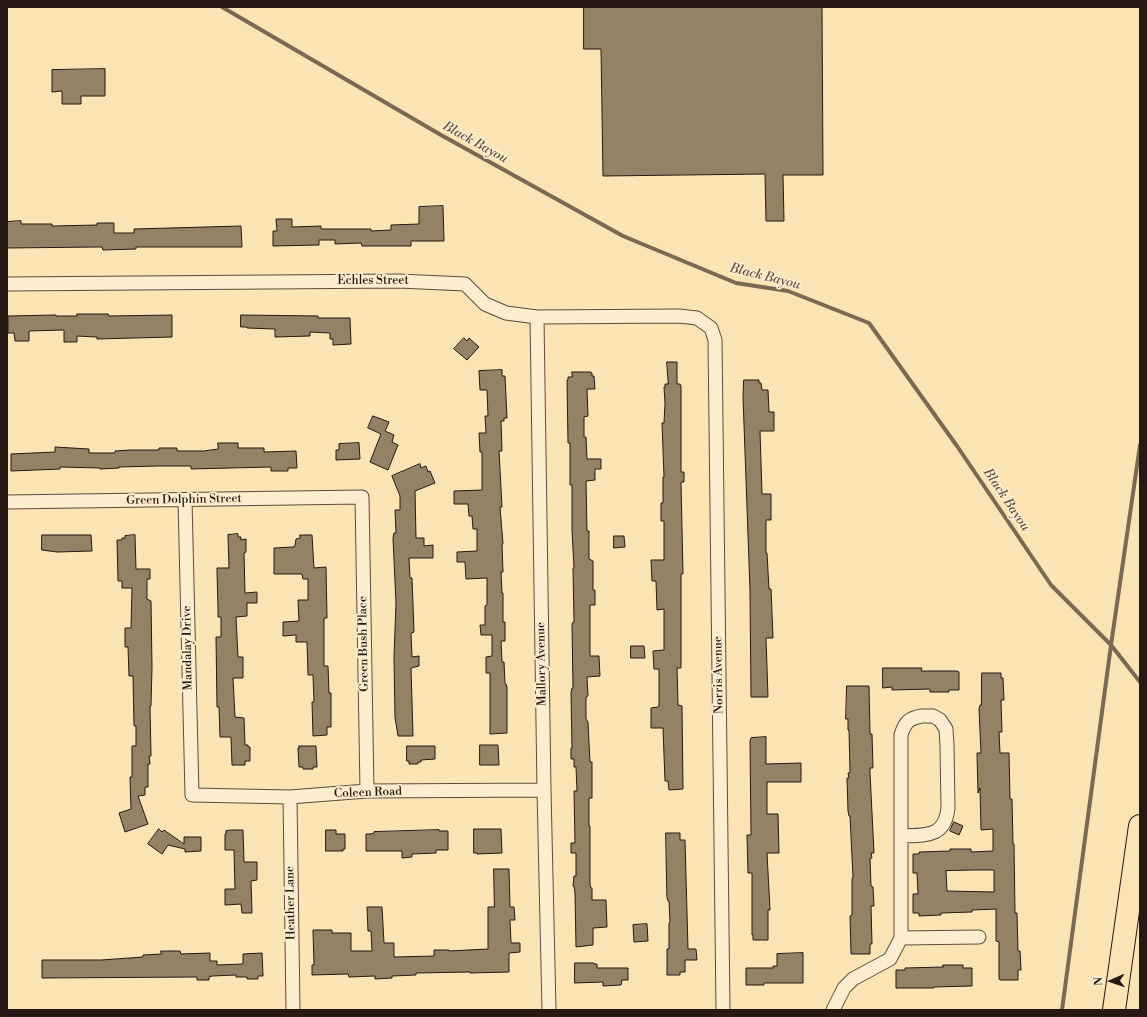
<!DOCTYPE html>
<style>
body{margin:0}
#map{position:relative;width:1147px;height:1017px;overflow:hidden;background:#fae4b4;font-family:"Libre Bodoni",serif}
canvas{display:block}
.frame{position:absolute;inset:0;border:8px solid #261813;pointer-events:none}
.north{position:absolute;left:1091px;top:961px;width:40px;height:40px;-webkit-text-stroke:3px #fcedce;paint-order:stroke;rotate:268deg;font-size:11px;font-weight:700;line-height:16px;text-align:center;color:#261813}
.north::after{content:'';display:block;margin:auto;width:14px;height:18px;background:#261813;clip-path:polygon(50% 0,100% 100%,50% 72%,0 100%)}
</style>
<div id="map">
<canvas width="1147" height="1017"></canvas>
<div class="frame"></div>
<div class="north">N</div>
</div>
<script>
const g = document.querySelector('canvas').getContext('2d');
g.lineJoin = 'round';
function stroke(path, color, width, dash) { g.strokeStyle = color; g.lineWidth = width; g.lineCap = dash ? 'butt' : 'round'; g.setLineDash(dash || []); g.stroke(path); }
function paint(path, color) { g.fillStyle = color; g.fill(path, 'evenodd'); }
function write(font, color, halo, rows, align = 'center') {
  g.font = font + ' "Libre Bodoni",serif'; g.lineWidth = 3.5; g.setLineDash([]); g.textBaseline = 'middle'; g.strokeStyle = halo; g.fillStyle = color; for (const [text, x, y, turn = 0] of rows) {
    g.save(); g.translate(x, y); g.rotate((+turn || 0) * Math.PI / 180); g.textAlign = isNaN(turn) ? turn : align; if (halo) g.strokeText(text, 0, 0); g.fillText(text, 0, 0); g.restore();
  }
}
const stream = new Path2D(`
 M222,7L441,135L623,236L736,283L788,291L869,323L957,446L1051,585L1111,645L1140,682
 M1062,1010L1111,645L1140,445`);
const building = new Path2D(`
 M584,7H822L823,175H783L784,221H766L765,174L603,176L601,49H584Z
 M105,69V96H81V104H62V91L52,92V70Z
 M443,206L444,241H411V246H362L361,243L335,244V240H319V245L273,246V231H277L276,219H292V227L321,226V229H371V231L391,230V225L419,224V207Z
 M21,221V224H52V226L97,225V223H114V233H134V229L241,226L242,247H136V249L103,250L102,247H98L7,248V222Z
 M77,314H108L109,316L172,315V337L97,339V337L77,336V342H64V330L29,331V341H15L14,333H8V316L56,315V316H77Z
 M241,315L318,316V318H350L351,344L333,345V339H330V333L310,332V336L275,337V329L247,328V327H241Z
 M464,338L467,341L469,338L479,347L467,360L454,349Z
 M667,362H677V384H680L681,386V472H684V482H681L683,574H681V668H677L678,705L682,706L683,789L669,790L668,781H665L663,728H651V708L658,707L659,706V669H654L653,651L664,650V609L657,610L656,581H652L651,560H664V521H661V503H663V477H664L662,423H664L665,403L664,387H665V384H668Z
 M502,370V376H505L507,418H504V421H501L502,451H499L502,507H500L503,544H502L503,572H501L502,593H503V622H505V641H501L502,662H504L505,684H506L507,687V733L490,734V673H486V657L492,656V635H481L480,625H485V606L487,605V578L466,579L465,562H457V552L477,551V529H473L472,516H469L468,504H454V491L482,490V452H480L479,433H486L485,416H488L487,390H480L479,371Z
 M572,372H590L592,373V376H594L595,389H587L588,416L584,417V437H586L587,459H601V469H595V480L586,481L587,531H589V559L593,561V590H595V605H590V656H599L600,676L587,677L588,696L586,697V719L588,722L590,762H592V798H589V826H590V885L591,888H592V900H606L607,927L593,928V945L576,947L575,893L574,886H573L574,876H576V853H571V843H575L574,791H577L576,767H574V759H571V748H572L571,693L572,688H573L572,624L573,622H574L573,568H574L572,530V485H570V443H568L567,380H568V377H572Z
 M744,380H759V383H761L762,390H768L769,412H774V431H760L762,494H771V520H766V553H767L769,589H771L773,638H766L768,697H751L750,590L743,397Z
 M373,416L389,422L385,431L394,435L392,442L398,445L388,470L370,462L381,434L368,428Z
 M218,443H238V448H264V452L296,451L297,468H288V471H271V467L191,469V466H159L119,467V468L100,469V468L60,467V469L11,471V454L55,452V447L89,449V453H115V451L130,450H159V448H177V451H204L218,449Z
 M359,443L360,459L336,460V450H339V444Z
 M420,464L421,468L426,466L428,472L430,471L435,483L415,491L416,538H424V546L433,545V558H409L410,578H412L414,632L411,633L412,657L419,656V666L411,668L413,736H398L395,717L394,657L396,603L393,538L394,533H396L395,510H400V496L392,476Z
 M238,534V537H241V540L246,539V552L244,553L245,593L257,592V603H247V616L236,617L238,657H243V678H233L235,717L244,718L245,745H248V747H250V761H245V765H232L231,737H220L219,707H217L216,637H221V617H218V608L217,571V568H229L228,535Z
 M42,535H91L92,551L57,552L42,550Z
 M135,535L136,569H150V579H147V599L151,601L152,667L151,706H150L151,756H149L150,764H148V787H145V795L138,796L148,824L125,832L119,813L131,809L130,778V777H132V746H136V726H134L133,676H129L128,647H125V628H131L132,588H122V581H118L117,540H122V538H125V536Z
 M300,535H312L314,568L326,567L327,618H324V666H328L329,693H331V727H327V735L313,736L312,702H314L313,675H308L307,642H296V635L283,636V622L299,621L298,600H308V579H303L302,574H274V548L293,547L295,546L296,539L300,538Z
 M614,536H624L625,547L614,548Z
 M631,646H644L645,658H631Z
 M883,668H922L921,671H957L959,672V690H949V692H930V689L892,690V687L883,688Z
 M982,673H1001V678H1003L1004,700H1001L1002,732H999L1000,753H1009L1010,799H1012L1013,844H1014L1015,913H1017L1018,951H1020L1021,970H1018V980H1000L999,979V942L996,941V909L972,910V912L941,913V915L919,916V913H913V894H918V893L917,873H913V854H919V852L950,851V849H971V852L993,851V829L981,830L980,788L978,793L977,753H981L979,709L980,705H981ZM973,870H994V892L947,891L946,871Z
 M847,686H869L870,734H872L873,768H870V773L874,853H871L872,858H870L871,886L873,887L874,906H871L872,944H870V954H851V953L850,916L852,915V879L853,877L850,816H849L848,811L847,778H849L848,773H850L849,730H848V719H846Z
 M766,737V764L801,763V782H767V814H778L779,853H767L770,910H768V940H753V935H752V873H748L747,835H751V832L750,741L751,738Z
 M480,745H498L499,765H480Z
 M299,746H316L317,767H313V769H303V767H299L298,748H299Z
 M407,746H435V759L421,760V762H418V764H409V761H407Z
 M954,822L963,826L959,835L950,831Z
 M159,829L162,832L164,830L184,844V837H201V851L185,852V849L168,845L162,854L148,844Z
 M474,829H501L502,853L477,854V853H474Z
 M232,830H243L244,862H257V880L251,881L252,913H242L241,904L225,905V889H235L234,850H225V834H226V831Z
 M326,830H336V834H345V849H343V851H326Z
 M439,830V831H448V850H436V853L412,854V857L402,858V851H366V834H371L374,833V832Z
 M666,833H680V840H685L688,949H696L697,960H685V972H680V975H667V949H669V923L670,922L669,901H668L667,897Z
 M494,869H509L510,907H514L515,920H510L511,943H520V952L509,953V972L470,973V972L416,973V975L392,976V978L375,979V976L349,977L348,974L312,975V965H314L313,930H332V933H351V951H372L371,931H368L367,907H382L384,943H394V957L434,956V950H449V951L488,949V907H494Z
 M647,924L648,941L634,942L633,925Z
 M161,951H180L181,954L210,953V961H217V965L243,964V954L262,953L263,976H258V979H247V977H236V975L212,976L209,977V980H197V977L42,978V960H101L143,957V955L161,954Z
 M803,953V983H764V985H746V968H773V966H777V954Z
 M575,963H594V964H597V968H628V980H622L621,985L603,986V982L575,983Z
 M943,965H963V968H972V986L934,987V988H896V970H905V968L943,967Z`);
const minor = new Path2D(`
 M7,284L399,281L465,284L485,304L506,313L537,317L679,316L697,318L711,328L715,340L723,1010
 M537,317L544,790L549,1010
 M185,500L192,795L290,797L367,791L544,790
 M7,502L362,497L367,791
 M922,716H933L940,720L946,729L947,745L948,808C945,838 925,835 901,836V735C905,722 909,718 922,716Z
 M290,797L293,1010
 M901,836V938
 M833,1010L844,988L853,979L890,959L901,938L979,937`);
const motorway = new Path2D(`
 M1114,1010L1140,826`);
const streetNames = [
 ["Echles Street",373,281],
 ["Green Dolphin Street",184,500,-1],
 ["Green Bush Place",364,644,-91],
 ["Mandalay Drive",188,648,-91],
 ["Mallory Avenue",542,664,-91],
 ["Norris Avenue",719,675,-91],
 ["Coleen Road",368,793,-2],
 ["Heather Lane",291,903,-91]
];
const waterNames = [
 ["Black Bayou",475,143,29],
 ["Black Bayou",765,277,14],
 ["Black Bayou",1006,500,56]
];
stroke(stream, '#7a6953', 4);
paint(building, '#948267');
stroke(building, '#261813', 1);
stroke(minor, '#5b4b3b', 15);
stroke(motorway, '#261813', 24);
stroke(minor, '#fcedce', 13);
stroke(motorway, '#fae4b4', 22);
write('12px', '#261813', '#fcedce', streetNames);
write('italic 13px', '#5e4e3d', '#fcedce', waterNames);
</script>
